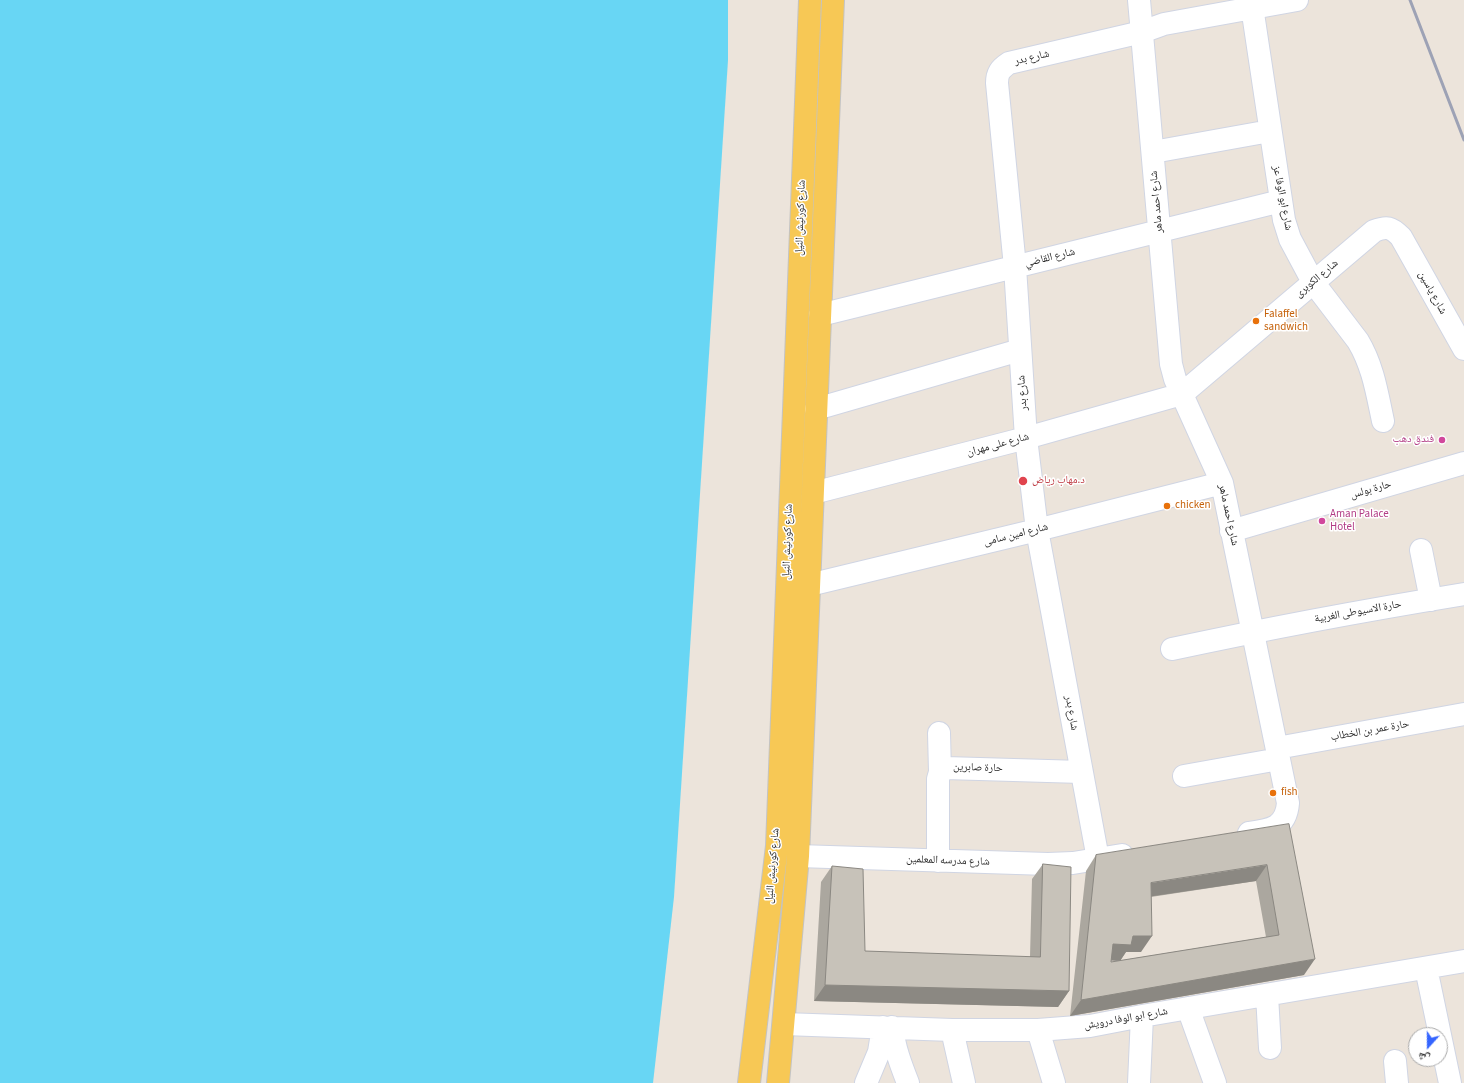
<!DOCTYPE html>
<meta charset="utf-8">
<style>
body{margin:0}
#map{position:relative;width:1464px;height:1083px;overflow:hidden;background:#ece4db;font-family:"Source Sans 3","Noto Naskh Arabic",sans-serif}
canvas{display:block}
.north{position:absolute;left:1408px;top:1027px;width:40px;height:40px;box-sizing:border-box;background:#fff;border:1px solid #aaa;border-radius:50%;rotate:201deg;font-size:11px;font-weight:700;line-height:16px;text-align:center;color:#2a2a2a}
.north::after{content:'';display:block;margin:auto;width:14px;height:18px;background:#3565ff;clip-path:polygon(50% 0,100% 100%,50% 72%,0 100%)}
</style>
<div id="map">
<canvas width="1464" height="1083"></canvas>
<div class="north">ش</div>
</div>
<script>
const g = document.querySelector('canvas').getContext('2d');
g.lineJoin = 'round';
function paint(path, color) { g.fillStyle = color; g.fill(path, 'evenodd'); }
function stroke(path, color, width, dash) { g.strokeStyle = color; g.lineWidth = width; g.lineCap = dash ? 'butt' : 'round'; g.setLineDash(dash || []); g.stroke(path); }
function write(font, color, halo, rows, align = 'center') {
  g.font = font + ' "Source Sans 3","Noto Naskh Arabic",sans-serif'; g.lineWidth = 3; g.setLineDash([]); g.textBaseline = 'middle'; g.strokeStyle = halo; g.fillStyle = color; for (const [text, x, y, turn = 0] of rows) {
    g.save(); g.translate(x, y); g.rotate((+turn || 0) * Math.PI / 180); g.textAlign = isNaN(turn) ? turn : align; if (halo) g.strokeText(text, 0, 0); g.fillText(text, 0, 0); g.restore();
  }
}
const water = new Path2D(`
 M0,0H728V60L674,897L653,1083H0Z`);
const minor = new Path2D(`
 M1139,0L1171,364L1175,379L1222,483L1288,803C1286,828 1270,830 1249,833
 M1251,0L1284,220L1290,239L1313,282L1358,341C1373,366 1377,393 1383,421
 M1153,152L1270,131
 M820,315L1281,201
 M816,409L1020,350
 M813,493L1026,438L1182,394L1374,231C1387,226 1391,227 1401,237L1464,349
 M1231,531L1464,463
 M1421,550L1431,600
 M809,585L1037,530L1222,483
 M1172,649C1269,628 1366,610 1464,594
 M939,733L940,772
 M1277,748L1464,714
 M1184,776L1279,759
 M798,856L1048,864L1073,863L1122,855
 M1098,859L1037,530L1026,438L1015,267L997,83C997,73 1000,69 1009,63L1142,32L1164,24L1297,0
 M938,861V779L940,772L945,768L1082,772
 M1426,968L1450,1083
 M1267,995L1270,1048
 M1188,1008L1215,1083
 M784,1024L952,1030H1038L1090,1026L1142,1016L1464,961
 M892,1027C894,1047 901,1065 908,1083
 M952,1030L964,1083
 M1038,1030L1054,1083
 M1395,1061L1397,1083
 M866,1083L879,1052L883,1027
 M1139,1083L1142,1016`);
const major = new Path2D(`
 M749,1083L777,846L810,0
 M778,1083L798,856L833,0`);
const rail = new Path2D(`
 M1410,0L1464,140`);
const wall = new Path2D(`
 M1289,824L1304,975L1070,1016L1086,871L1096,855ZM1256,881L1266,937L1111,962V960L1120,961L1126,952H1141L1151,897Z
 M1043,864L1069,991L1058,1007L814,1001L821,882L832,866L865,951L1030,957L1032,879Z`);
const shadedWall = new Path2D(`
 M1267,865L1256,881L1140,898L1151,883Z
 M1133,936H1152L1141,952H1126L1120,961L1102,960L1113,944Z
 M1315,959L1304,975L1070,1016L1081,1000Z
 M825,985L1069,991L1058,1007L814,1001Z`);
const building = new Path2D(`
 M1289,824L1315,959L1081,1000L1096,855ZM1267,865L1279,935L1111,962L1113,944L1131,945L1133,936H1152L1151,883Z
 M1043,864L1071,867L1069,991L825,985L832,866L863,869L865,951L1040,957Z`);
const markers = [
 [1256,321,4,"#e8710a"],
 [1442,440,4,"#d1479c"],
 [1023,481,5,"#e0444e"],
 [1167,506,4,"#e8710a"],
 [1322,521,4,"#d1479c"],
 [1273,793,4,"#e8710a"]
];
const streetNames = [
 ["شارع بدر",1032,58,-13],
 ["شارع ابو الوفا عز",1282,198,79],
 ["شارع احمد ماهر",1157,202,-95],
 ["شارع كورنيش النيل",801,218,-88],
 ["شارع القاضي",1050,258,-14],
 ["شارع الكوبرى",1317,279,-40],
 ["شارع ياسين",1432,293,61],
 ["شارع بدر",1023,393,-94],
 ["شارع على مهران",998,445,-15],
 ["حارة بولس",1371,490,-16],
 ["شارع احمد ماهر",1228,515,78],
 ["شارع امين سامى",1016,535,-14],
 ["شارع كورنيش النيل",788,542,-88],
 ["حارة الاسيوطى الغربية",1358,612,-10],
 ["شارع بدر",1071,713,80],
 ["حارة عمر بن الخطاب",1370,731,-10],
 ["حارة صابرين",978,768,2],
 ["شارع مدرسه المعلمين",948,861,2],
 ["شارع كورنيش النيل",773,866,-85],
 ["شارع ابو الوفا درويش",1126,1019,-10]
];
const foodNames = [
 ["Falaffel",1264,315],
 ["sandwich",1264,328],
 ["chicken",1175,506],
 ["fish",1281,793]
];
const hotelNames = [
 ["فندق دهب",1434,440],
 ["Aman Palace",1330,515,"left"],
 ["Hotel",1330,528,"left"]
];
const healthNames = [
 ["د.مهاب رياض",1032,481]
];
paint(water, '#68d6f4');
stroke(minor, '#d0d5e3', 24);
stroke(major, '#c3c3c3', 24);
stroke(minor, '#fff', 22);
stroke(major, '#f7c855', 22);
stroke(rail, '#9da2b5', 3);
paint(wall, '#aba79f');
paint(shadedWall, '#8b8882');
paint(building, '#c7c2b9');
stroke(building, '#8b8882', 1);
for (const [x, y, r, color] of markers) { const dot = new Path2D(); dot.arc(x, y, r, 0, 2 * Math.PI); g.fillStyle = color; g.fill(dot); stroke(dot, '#fff', 1.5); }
write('11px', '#2a2a2a', '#fff', streetNames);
write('11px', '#c56008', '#fff', foodNames, 'left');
write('11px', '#b23c85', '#fff', hotelNames, 'right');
write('11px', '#be3a42', '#fff', healthNames, 'left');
</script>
